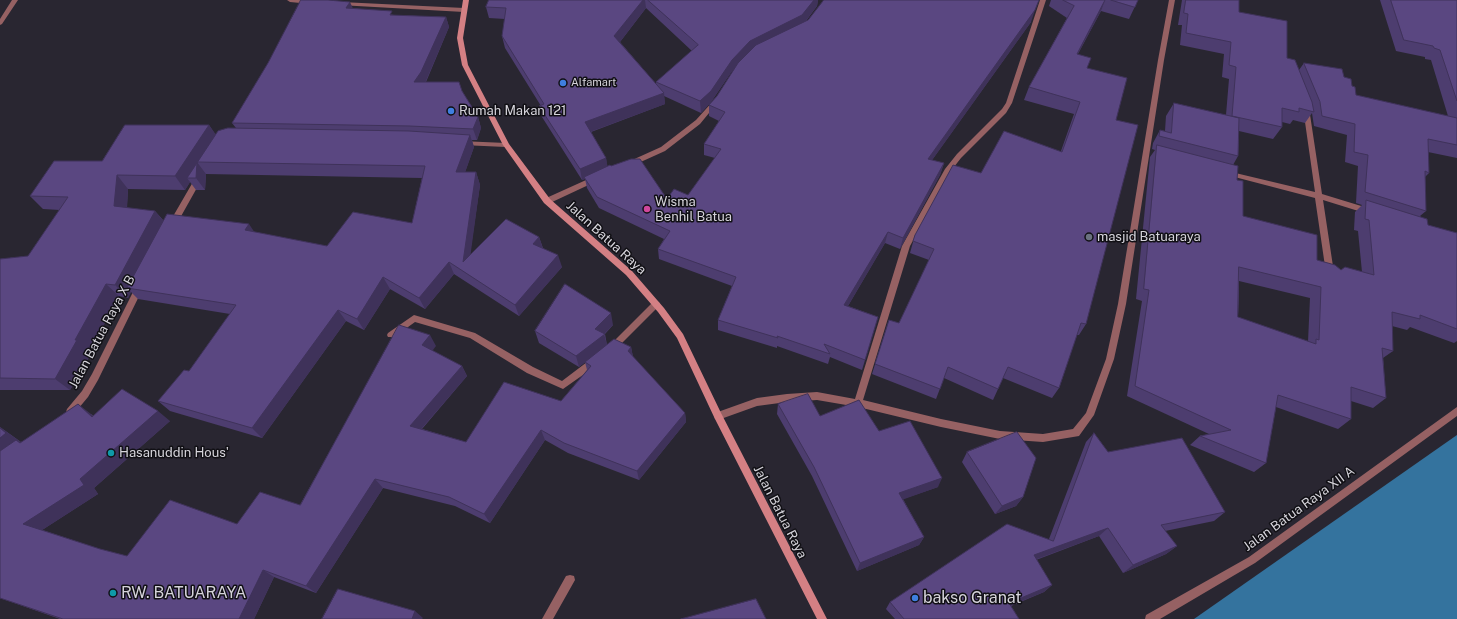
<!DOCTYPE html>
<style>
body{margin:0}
canvas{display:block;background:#292631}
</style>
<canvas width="1457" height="619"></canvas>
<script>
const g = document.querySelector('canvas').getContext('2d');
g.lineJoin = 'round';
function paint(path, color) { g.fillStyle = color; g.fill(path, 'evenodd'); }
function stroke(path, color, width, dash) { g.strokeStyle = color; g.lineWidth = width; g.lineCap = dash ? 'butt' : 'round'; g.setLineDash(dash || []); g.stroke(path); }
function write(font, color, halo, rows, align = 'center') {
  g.font = font + ' "Public Sans",sans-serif'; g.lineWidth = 3; g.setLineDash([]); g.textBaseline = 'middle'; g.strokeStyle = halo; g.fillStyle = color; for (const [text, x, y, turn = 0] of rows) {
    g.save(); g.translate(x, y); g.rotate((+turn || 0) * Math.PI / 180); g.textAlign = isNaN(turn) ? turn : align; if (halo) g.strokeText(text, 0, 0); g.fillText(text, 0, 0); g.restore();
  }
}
const water = new Path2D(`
 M1457,435V619H1194Z`);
const street = new Path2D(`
 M12,0H18L2,24L0,25V19Z
 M287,0H308L314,2L311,4L290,2Z
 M1040,0H1046L1012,103L1006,113L961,158L950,172L910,246L863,400L941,419L1000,431L1043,434L1073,429L1086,413L1106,359L1118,304L1158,60L1169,0H1175L1164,60L1126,304L1114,359L1094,415L1079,436L1043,442L1000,439L941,427L858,407L817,400L787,402L757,406L718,420L715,419L714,416L715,413L757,398L787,394L817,392L855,399L902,246L945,169L957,154L1002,109L1006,103Z
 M341,2L464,8L467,10L464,12L339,5V3Z
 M716,99L718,100V102L700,124L665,151L634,165H630L629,163L630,161L661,147L696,120L714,100Z
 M1304,106H1308L1309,108L1322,194L1371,209L1372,211L1368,214L1323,200L1334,273L1330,276L1326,273L1315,198L1227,175L1224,173L1227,171L1315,192L1303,108Z
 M460,141L506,143L509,145L506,147L462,145H460Z
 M197,175H201L203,177L175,227H169L168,225Z
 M595,176L597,177L599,179L597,181L550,203L547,204L543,201L544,199Z
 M140,283L143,284L144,286L98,380L88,397L73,415L70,416L67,415L66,412L67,409L82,391L92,374L137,284Z
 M656,301L659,302L660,304L659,306L614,351L611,352L608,351L607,349L608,347L653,302Z
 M414,315L475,333L533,367L562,381L591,359L594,358L597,359L598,362L597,365L563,389L527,373L470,338L415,322L394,337H388L387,335L388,333Z
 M1457,407V416L1255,563L1160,619H1145L1146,615L1249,557Z
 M570,575L574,576L575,580L553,619H542L566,576Z`);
const secondary = new Path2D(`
 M463,0H469L463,38L468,65L509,144L550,199L632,271L664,308L683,334L721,413L827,619H817L715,419L677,338L658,312L626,275L544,203L503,145L462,65L457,38Z`);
const wall = new Path2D(`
 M489,0H818L817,6L806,21L1031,22L932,160L944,163L940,175L900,249L885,243L848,306L878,317L862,370L830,357L828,364L777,346V348L718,330V320L732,286L659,259L658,249L664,239L599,208L587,188L585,179L582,180L542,117L539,106H541L505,48L502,36L505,19L489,18L486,7ZM646,8L692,51L656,82V84L620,42ZM737,66L717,96L709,105V116L719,121L704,144V155L715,158L688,195L667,199L611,166H607L606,158L591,132L665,104L664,96L701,113L711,102L732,71Z
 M1051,0H1138L1129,19L1101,11L1078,54L1087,68L1116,120L1086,324L1079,335H1077L1059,388L1052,398L1003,378L993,400L944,378L936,399L872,374L889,320L899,323L929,260L910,253L915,235L981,173L1061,151L1074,114L1024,100L1029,87L1067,18L1049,6Z
 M1182,0H1239V12L1299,70L1304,63L1344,77L1352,86L1356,95L1448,116L1431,60L1425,59V57L1396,51L1380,0H1457V158L1428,152L1429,173L1425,177L1426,211L1420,216L1428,225L1457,233V341L1454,343L1410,327L1407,330L1392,326L1393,351L1383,358L1386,398L1373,408L1351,401V419L1338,429L1276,407L1266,463L1254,472L1190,445L1200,436L1209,434L1127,396L1142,301L1136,299L1150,157L1155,150L1152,149L1153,143L1160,130L1165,131L1166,116L1174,103L1226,115L1229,79L1222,77L1224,54L1180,45L1182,25H1178ZM1312,113L1314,126L1347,135L1345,162L1358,166L1356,203L1362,205L1355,212L1354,230L1358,231L1362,272L1341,270L1317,260L1243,216L1237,180L1233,165L1238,156L1239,131L1273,139L1282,127V122L1290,124L1293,120L1305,123ZM1239,281L1310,298L1308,342L1238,317Z
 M353,8L394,15L446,17L449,27L426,82L462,91L478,117L481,128L477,140H472L474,147L465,172H476L480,185L470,254L539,237L543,248L562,267L519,316L454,274L425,309L390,289L364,330L346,321L262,438L170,411L158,401L189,371L230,314L138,299L131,292L128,298L119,296L90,351L92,352L70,390H0V259L28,256L60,210L43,209L30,196L102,161L209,125L215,134L236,128L232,123ZM206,174L422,178L412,223L327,246L255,232L163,220L155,211L127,208L128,189L185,190L190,182L196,190H205Z
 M613,325L605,334L607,345L631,347L633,357L685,413L686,422L639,480L568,453L545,440L490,523L455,506L383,488L316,593L274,577L254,619H60L0,598V427L21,442L91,414L94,416L170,421L94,488L98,494L42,530L100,549L127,556L300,505L436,346L432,351L462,366L467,376L422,429L466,442L561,401L587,370L585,362L594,355L579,367L539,343L535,331Z
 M778,404L820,416L879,431L938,487L903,499L924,537L919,545L857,571L812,476L777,414Z
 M1094,433L1108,452L1225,512L1214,521L1165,531L1177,546L1166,554L1123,573L1099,536L1036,560L1052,585L1044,592L1011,606L1019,619H895L886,609L890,602L1049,539L1086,442Z
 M967,452L1023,497L1016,506L995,514L962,462Z`);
const shadedWall = new Path2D(`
 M643,0H645L646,8L616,47L614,36Z
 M814,0H818L817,6L801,27L750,52L732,71L711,102L701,113L700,101L732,60L750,41Z
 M1105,0L1101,11L1071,66L1077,54Z
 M350,2L355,13L346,8Z
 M1035,10L1031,22L925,170L928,159Z
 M446,17L449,27L425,83L414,82Z
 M664,93L665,104L587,133L585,122Z
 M478,117L481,128L477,140L473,129Z
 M209,125L219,139L197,162L206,174L205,190L196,178H187L190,182L185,190L175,176Z
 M470,135L474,147L461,184L456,172Z
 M606,158L608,169L584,177L585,179L582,180L580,169Z
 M944,163L940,175L900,249L903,238Z
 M476,172L480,185L468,273L463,262Z
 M117,175L128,189L126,219L114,206Z
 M155,211L166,224L127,288L131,292L128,298L115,285Z
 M249,224L257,236L245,230Z
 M888,232L885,243L842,316L844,305Z
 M539,237L543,249L533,244Z
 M558,255L562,267L519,316L515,305Z
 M449,262L454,274L425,309L419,298Z
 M383,277L390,289L364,330L357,319Z
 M106,284L119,296L90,351L92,352L70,390L55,379L75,340Z
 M338,310L346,321L262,438L252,428Z
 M611,313L613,325L604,334L607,345L579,367L576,356L595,329Z
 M430,335L436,346L428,356L422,345Z
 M631,347L633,357L628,351Z
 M462,366L467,376L416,435L410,426Z
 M78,404L91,414L106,427L92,417Z
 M158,411L170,421L94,488L98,494L39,532L23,524L80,479Z
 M685,413L686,422L639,480L637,471Z
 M0,427L22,443L0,459Z
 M541,430L545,440L490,523L484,514Z
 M942,478L938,487L896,502L899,493Z
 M375,479L383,488L316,593L306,586Z
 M1023,497L1016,506L995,514L1002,506Z
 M1108,528L1099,536L1026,563L1034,555Z
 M924,537L919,545L857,571L860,563Z
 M1177,546L1166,554L1123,573L1133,565Z
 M263,570L274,577L254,619H239Z
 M1052,585L1044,592L1002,609L1009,603Z
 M415,611L423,618L422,619H412Z`);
const building = new Path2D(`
 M301,0H328L350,2L346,8L392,11L390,15L446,17L421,72L414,82H459L462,91L478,117L473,129L410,126L232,123L268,63Z
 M489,0H643L614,36L664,93L585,122L606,158L580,169L539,106L544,104L502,36L506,8L486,7Z
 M648,0H814L802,15L750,41L732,60L711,91L700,101L656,82L698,45Z
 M824,0H1039L1035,10L928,159L944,163L903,238L888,232L844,305L878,317L865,360L824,344L830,354L777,336L778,338L718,320L736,277L658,249L670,231L597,197L584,177L610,165L611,166L631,159H640L667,199L674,189L688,195L721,149L704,144L725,112L709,105L717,96L738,63L756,45L808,20Z
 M1063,0H1105L1077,54L1091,58L1087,68L1127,78L1116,120L1138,125L1086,324L1081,323L1059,388L1008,367L998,389L948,367L940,389L875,364L889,320L899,323L934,249L913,241L915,235L953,165L981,173L1004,131L1062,152L1080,102L1029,87L1074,6Z
 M1111,0H1138L1135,7Z
 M1186,0H1239V12L1287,21V58L1295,60L1312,102L1314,112L1299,108V112L1282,108V127L1232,116L1236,67L1229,65L1231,42L1186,33L1188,14L1184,13Z
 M1391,0H1457V101L1440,50L1434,48L1433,46L1404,40Z
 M1304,63L1342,69L1344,77L1351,79L1352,86L1355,87L1356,95L1457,118V145L1428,139L1429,173L1425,171L1426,211L1365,192L1368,155L1354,152L1355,124L1322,116L1320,102Z
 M1174,103L1239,118L1238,156L1159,136L1160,130L1171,133Z
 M125,125H209L175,176L117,175L114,206L155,211L115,285L106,284L75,340H77L55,379L0,378V259L28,256L68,197L30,196L54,161H102Z
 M228,128L409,131L470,135L456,172H476L463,262L506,219L539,237L533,244L558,255L515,305L449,262L419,298L383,277L357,319L338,310L252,428L158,401L184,370L189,371L236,305L127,288L167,214L249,224L245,230L327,246L353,212L412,223L425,166L197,162L196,178H187L218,131Z
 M1157,145L1238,166L1237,180L1243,181V216L1317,235V260L1335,265L1341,270L1345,267L1374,275L1369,220L1365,219L1366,200L1427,219L1428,225L1457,233V329L1420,315V319L1392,312L1393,351L1382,348L1386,398L1351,387V419L1278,395L1266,463L1200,436L1231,430L1135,386L1149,290L1144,289ZM1239,267L1321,287L1319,340L1316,339V344L1238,317Z
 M565,284L611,313L595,329L605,334L576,356L535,331Z
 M399,325L430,335L422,345L462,366L410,426L466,442L504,382L561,401L591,366L585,362L614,339L631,347L628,351L685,413L637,471L564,443L541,430L484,514L449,497L375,479L306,586L263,570L239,619H63L0,598V451L16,440L20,443L78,404L92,417L122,389L158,411L80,479L84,485L23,524L100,549L127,556L170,500L237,524L260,492L300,505Z
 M808,394L820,416L859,400L879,431L910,421L942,478L899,493L924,537L860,563L814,467L778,404Z
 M0,428L6,433L0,438Z
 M1017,432L1036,458L1023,497L1002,506L967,452Z
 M1094,433L1108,452L1182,438L1225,512L1161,525L1177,546L1133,565L1108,528L1034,555L1052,585L1009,603L1019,619H904L890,602L1007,524L1053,541Z
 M338,589L415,611L412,619H322Z
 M756,599L766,619H681Z`);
const markers = [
 [563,83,4,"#3f7fe0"],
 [451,111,4,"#3f7fe0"],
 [647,209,4,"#d1479c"],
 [1089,237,4,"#6b7280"],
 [111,453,4,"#0f9aa8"],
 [113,593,4,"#0f9aa8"],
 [915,598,4,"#3f7fe0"]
];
const farPoinames = [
 ["Alfamart",571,83]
];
const poiNames = [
 ["Rumah Makan 121",459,111],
 ["Wisma",655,202],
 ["Benhil Batua",655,217],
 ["masjid Batuaraya",1097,237],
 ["Hasanuddin Hous'",119,453]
];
const streetNames = [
 ["Jalan Batua Raya",606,238,42],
 ["Jalan Batua Raya X B",102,332,-62],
 ["Jalan Batua Raya XII A",1299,509,-36],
 ["Jalan Batua Raya",780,512,63]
];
const nearPoinames = [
 ["RW. BATUARAYA",121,593],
 ["bakso Granat",923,598]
];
paint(water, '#34739e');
paint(street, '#966163');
paint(secondary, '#d48084');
paint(wall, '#4d3d6f');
paint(shadedWall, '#3f325a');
paint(building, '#5a4781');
stroke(building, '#3f325a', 1);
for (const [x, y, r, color] of markers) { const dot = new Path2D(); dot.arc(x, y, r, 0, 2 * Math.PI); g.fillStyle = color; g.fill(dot); stroke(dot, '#111015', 1.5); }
write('11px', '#d6d4db', '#111015', farPoinames, 'left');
write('13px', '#d6d4db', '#111015', poiNames, 'left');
write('13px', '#d6d4db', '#111015', streetNames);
write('16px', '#d6d4db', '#111015', nearPoinames, 'left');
</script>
